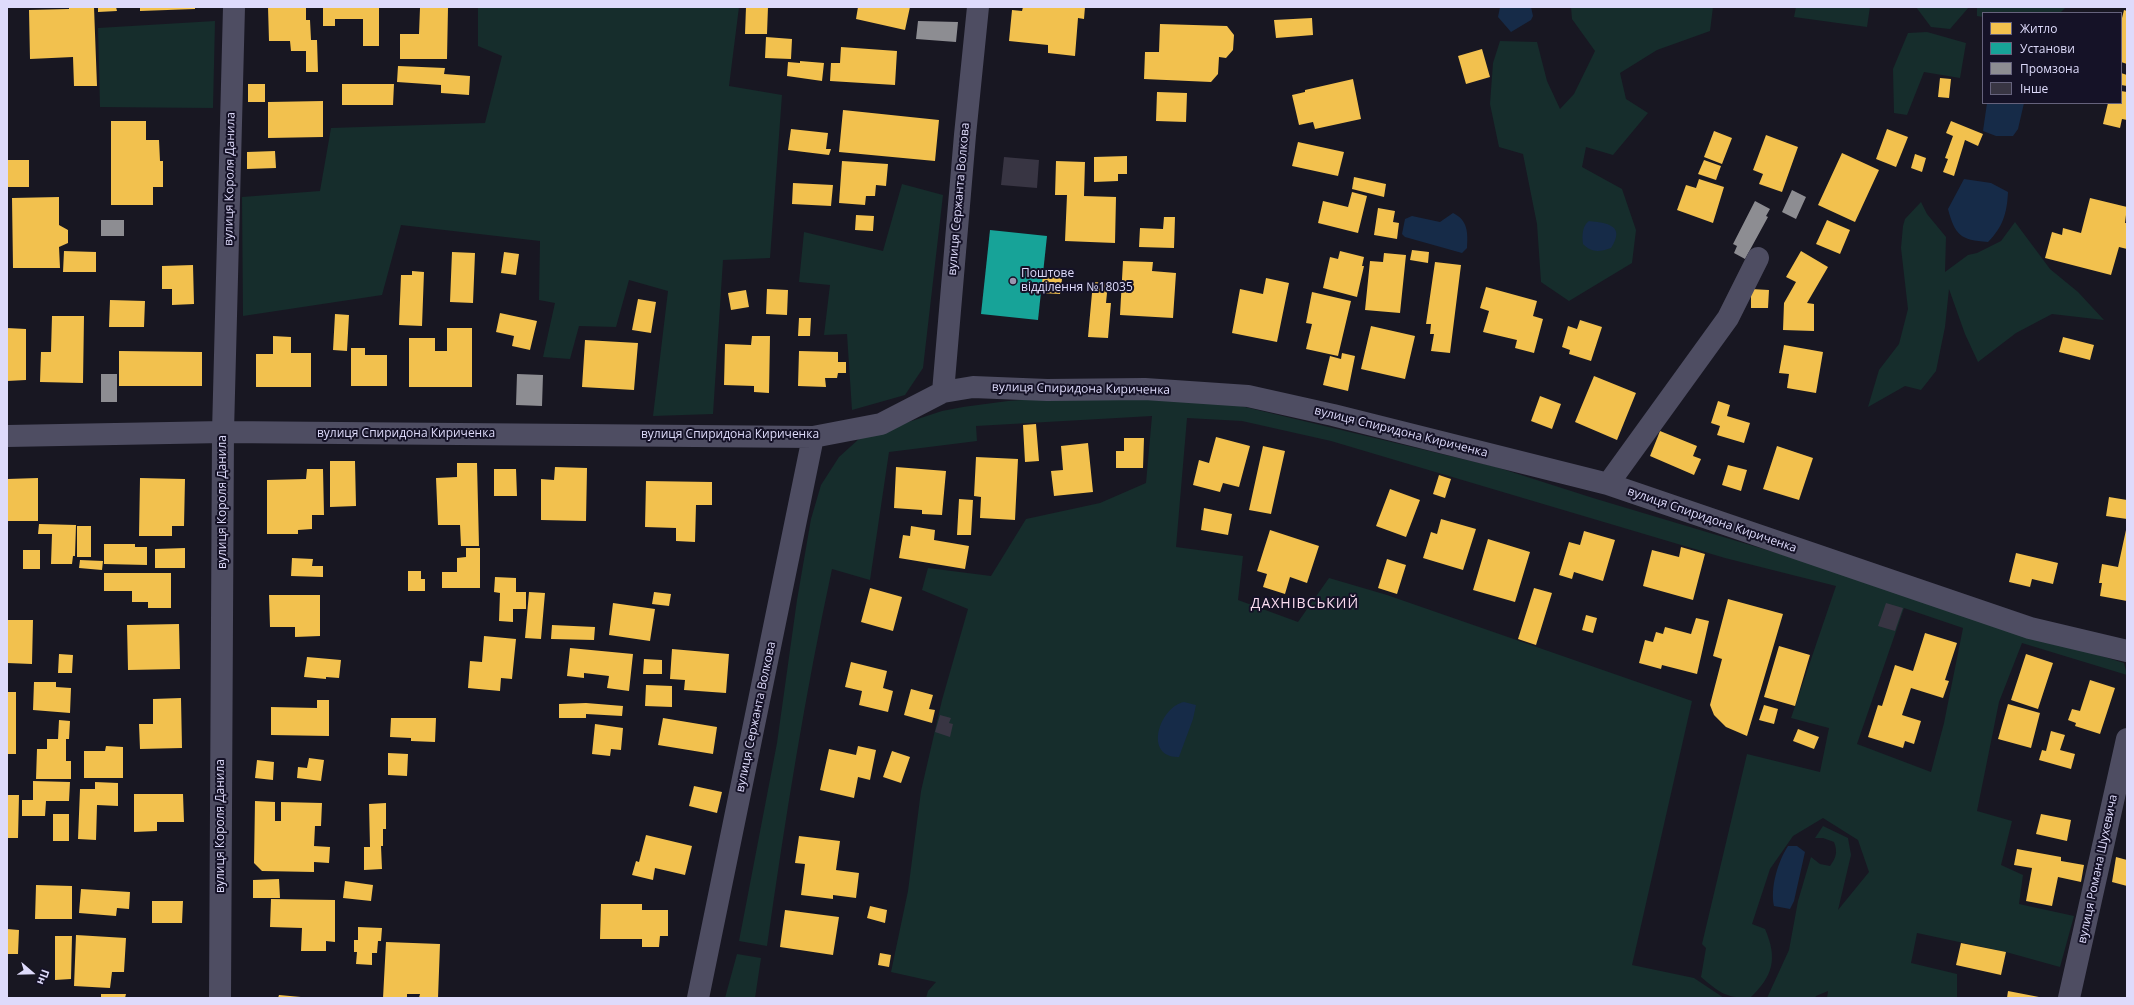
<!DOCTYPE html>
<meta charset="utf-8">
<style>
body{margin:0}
#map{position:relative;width:2134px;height:1005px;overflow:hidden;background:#181722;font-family:"Open Sans",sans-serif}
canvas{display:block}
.frame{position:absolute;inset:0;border:8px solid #dedbfb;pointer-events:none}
.legend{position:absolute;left:1982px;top:12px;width:140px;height:92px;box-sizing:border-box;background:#151227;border:1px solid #65627c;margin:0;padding:5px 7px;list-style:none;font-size:12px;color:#dedbfb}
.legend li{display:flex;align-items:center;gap:8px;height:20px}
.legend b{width:20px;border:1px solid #65627c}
.north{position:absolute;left:12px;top:953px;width:40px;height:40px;-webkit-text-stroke:3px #151227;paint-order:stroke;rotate:110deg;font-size:11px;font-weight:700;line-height:16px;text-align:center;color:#dedbfb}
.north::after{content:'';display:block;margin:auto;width:14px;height:18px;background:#dedbfb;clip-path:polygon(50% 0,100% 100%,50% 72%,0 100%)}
</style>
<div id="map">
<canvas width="2134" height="1005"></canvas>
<div class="frame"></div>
<ul class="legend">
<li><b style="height:11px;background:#f2c14e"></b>Житло</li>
<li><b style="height:11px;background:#17a398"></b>Установи</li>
<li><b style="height:11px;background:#8d8d92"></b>Промзона</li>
<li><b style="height:11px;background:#383543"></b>Інше</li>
</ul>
<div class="north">Пн</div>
</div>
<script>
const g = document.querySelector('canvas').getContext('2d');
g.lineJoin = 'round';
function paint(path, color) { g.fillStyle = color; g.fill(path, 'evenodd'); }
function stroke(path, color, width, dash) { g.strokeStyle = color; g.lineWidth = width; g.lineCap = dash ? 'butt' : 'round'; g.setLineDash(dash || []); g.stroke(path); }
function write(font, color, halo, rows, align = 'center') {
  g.font = font + ' "Open Sans",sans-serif'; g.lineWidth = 4; g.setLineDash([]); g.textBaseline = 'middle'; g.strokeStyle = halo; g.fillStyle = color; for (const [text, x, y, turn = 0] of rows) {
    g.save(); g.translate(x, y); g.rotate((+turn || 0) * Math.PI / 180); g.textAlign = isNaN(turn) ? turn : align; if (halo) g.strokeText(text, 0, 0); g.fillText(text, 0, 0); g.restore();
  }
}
const green = new Path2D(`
 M478,7H739L729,86L782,95L770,258L723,260L713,414L653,416L668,291L629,280L616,327L579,326L570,359L543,357L555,303L539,300L540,241L401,225L382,295L243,316L242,197L320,191L331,128L485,123L502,56L478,46Z
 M1571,7H1713L1710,31L1657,50L1620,73L1626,99L1648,113L1613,155L1586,147L1582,167L1622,189L1636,230L1632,263L1569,301L1541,282L1537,224L1523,154L1499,147L1490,104L1493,63L1500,41L1537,42L1547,81L1560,109L1574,94L1595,51L1572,19Z
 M1796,7H1870L1867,27L1794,17Z
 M1916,7H1969L1950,29L1931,27Z
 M1977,7H2066L2060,13H1983V17L1977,16Z
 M215,21L213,108L100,107L98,28Z
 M1927,32L1966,43L1960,78L1924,72L1907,115L1894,113L1893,69L1908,33Z
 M902,184L943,195L923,368L905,395L852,410L847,334L824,335L830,285L799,282L804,232L883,251Z
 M1921,202L1927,214L1946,237L1945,272L1968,255L1977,253L2001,241L2015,222L2050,269L2078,292L2104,320L2052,314L2016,333L1978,362L1965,334L1949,289L1945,327L1936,371L1921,390L1905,386L1868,407L1879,370L1899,344L1908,309L1901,248L1903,226L1905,219Z
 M1077,396L1220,401L1496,467L1593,498L1857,577L1934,604L2124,663L2127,675L2022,643L1999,702L1977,811L2012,821L2001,865L2023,875L2019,904L2074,916L2060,967L2006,952L1917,933L1911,963L1957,974V998H1827L1828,991L1816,996L1815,998H1767L1789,950L1798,901L1811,857L1820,864L1830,866C1836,858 1838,852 1834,842L1823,838H1815L1823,826L1848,838L1851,855L1838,910L1869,872L1858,840L1823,818L1793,836L1770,869L1752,924L1765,929C1778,959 1773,976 1750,998C1725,998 1719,992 1701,977L1706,948L1702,944L1747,754L1820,772L1829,728L1791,718L1836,586L1725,558L1331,441L1242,421L1187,418L1176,547L1243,556L1238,600L1298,622L1329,578L1387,595L1692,701L1632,965L1694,978L1724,998H926L928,991L936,982L891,972L908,891L921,791L942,700L968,609L922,590L928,568L991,576L1026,519L1100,503L1146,483L1152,416L976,426L977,441L889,452L870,580L832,569C805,694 785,820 767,946L739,941L777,743L797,600L811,519L821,485L839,457L860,438L942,411L963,407L1008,401ZM1904,608L1963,628L1944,723L1931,772L1857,744Z
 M737,954L761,958L755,998H725Z`);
const water = new Path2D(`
 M1500,7H1531L1533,16L1531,20L1511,32L1498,17Z
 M1987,103H2024L2018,129L2013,136H1996L1983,131Z
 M1964,179L1991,183L2008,192C2007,213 2003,227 1988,242C1960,240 1955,235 1948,209Z
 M1453,213C1468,220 1468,233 1467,248L1462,253L1405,237L1402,234L1405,219L1412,216L1440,222Z
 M1589,221C1607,223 1626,225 1611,248C1599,252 1592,253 1583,244C1582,236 1582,226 1589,221Z
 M1184,702L1196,705L1193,719L1179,757C1143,758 1159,707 1184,702Z
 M1788,846H1797L1805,852L1794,901L1790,909L1774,906C1770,888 1778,861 1788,846Z`);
const homes = new Path2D(`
 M69,7H94L97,86H74L73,57L30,59L29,10L69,9Z
 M98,7H116L117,11L98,12Z
 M140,7H195V9L140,11Z
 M268,7H306V20H310L311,40H317L318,72H306V51H291L290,41H269Z
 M323,7H379V46H363V19H335V26H323Z
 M746,7H768L767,34H745Z
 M858,7H910L905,30L856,19Z
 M1023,7H1085L1084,19L1078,18L1075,56L1048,53V45L1009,41L1012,10L1022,11Z
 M420,8H448L447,59H400V34H419Z
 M2124,10L2127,11V64L2121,62V22Z
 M1312,18L1313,35L1276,38L1274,20Z
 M1160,24L1227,26L1234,35L1233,50L1226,58L1219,57L1218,74L1211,82L1144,79L1145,52H1159Z
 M766,37L792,39L791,59L765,58Z
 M841,47L897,51L895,85L830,81L831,63H840Z
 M1482,49L1490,77L1466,84L1458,56Z
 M800,61L824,63L822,81L787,76L788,62L800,63Z
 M398,66L445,68L444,74L470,76L469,95L441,93V85L397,82Z
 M2121,73L2127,75V86L2121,85Z
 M1940,78L1951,79L1949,98L1938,97Z
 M1353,79L1361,119L1315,129L1313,122L1299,125L1292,95L1305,92V90Z
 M248,84H265V102H248Z
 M342,84H394L393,105H342Z
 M2121,91L2127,92V120L2122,119L2120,128L2103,124L2108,103H2121Z
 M1157,92L1187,93L1186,122L1156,121Z
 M323,101V137L268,138V102Z
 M843,110L939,120L935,161L839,152Z
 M111,121H146V140H159L160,161H163V187H153V205H111Z
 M1951,121L1983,134L1978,146L1965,140L1954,176L1943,172L1948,159L1945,158L1953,136L1946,133Z
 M791,129L828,133L826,149H831L829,155L788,150Z
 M1887,129L1908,137L1896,167L1876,159Z
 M1714,131L1732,138L1722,164L1704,157Z
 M1766,135L1798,147L1782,192L1759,184L1763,174L1753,170Z
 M1298,142L1344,152L1338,176L1292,166Z
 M275,151L276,168L247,169V152Z
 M1842,153L1879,170L1855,222L1818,205Z
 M1915,154L1926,158L1922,172L1911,168Z
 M1127,156V174H1118V181L1094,182V157Z
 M7,160H29V187H7Z
 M1704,160L1721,166L1716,180L1698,174Z
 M842,161L888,164L886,186L876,185L875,196H866L865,205L839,203Z
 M1056,161L1085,162L1084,196L1116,197L1115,243L1065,241L1067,195H1055Z
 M1354,177L1386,184L1384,197L1352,189Z
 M1699,179L1724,187L1713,223L1677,210L1686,185L1696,188Z
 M793,183L833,185L831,206L792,204Z
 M1352,192L1367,196L1358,233L1318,223L1323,201L1348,207Z
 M59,197V225L68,230V243L59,247L60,268H13L12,198Z
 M2090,198L2127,207L2125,223H2127V249L2119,247L2111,275L2045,258L2052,232L2062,235L2063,228L2081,233Z
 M1378,208L1395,211L1393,222L1399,223L1397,239L1374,235Z
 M856,215L874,216L873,231L855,230Z
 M1164,217H1175L1174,248L1139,247L1140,228L1163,229Z
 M1827,220L1850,230L1840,254L1816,244Z
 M1412,250L1429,252L1428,263L1410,260Z
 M64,251L96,252V272H63Z
 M1340,251L1364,257L1362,266H1364L1357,297L1323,288L1330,257L1338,259Z
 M1801,251L1828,267L1807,303L1814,304V331L1783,330L1784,303L1796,282L1786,277Z
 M452,252L475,253L473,303L450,302Z
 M504,252L519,254L516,275L501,273Z
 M1384,253L1406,255L1400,313L1365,310L1370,261L1383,262Z
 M1123,261L1153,262L1152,271L1176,273L1173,318L1120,315Z
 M1435,262L1461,265L1450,353L1431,351L1434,334H1430L1431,324H1426Z
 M193,265L194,304L172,305V289H162V266Z
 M1043,270L1063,272L1060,294L1041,293Z
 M412,271L424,272L422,326L399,325L401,275H412Z
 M1266,278L1289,283L1277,342L1232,333L1240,289L1263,294Z
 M1093,282L1108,283L1106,303H1111L1108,338L1088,337Z
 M1486,287L1537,301L1533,316L1543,319L1534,353L1515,348L1517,340L1483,332L1489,311L1480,308Z
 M767,289L788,290L787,315L766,314Z
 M1751,289L1769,290L1768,308H1751Z
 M746,290L749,307L731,310L728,293Z
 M1312,292L1351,301L1338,356L1306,349L1312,324L1306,323Z
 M638,299L656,302L651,333L632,330Z
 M110,300L145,301L144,327H109Z
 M500,313L537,321L530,350L512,346L514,336L496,332Z
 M335,314L349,315L347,351L333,350Z
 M52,316H84L83,383L40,382L41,352H51Z
 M799,318H811L810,336H798Z
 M1580,320L1602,327L1591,361L1569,354L1570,350L1562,347L1568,326L1577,329Z
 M1371,326L1415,336L1405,379L1361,369Z
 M7,328L26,329V380L7,381Z
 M447,328H472V387H409V338H435V351H447Z
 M273,336L291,337V353H311V387H256V354H273Z
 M752,336H770L769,393L754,392V386L724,385L725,344L751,345Z
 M2063,337L2094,345L2090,360L2059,352Z
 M585,340L638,343L634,390L582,387Z
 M1784,345L1823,352L1816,393L1787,388L1789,374L1779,373Z
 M351,348H365V355H387V386H351Z
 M119,351L202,352V386H119Z
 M799,351L838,352V362H846V373H838L837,378H825L826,387L798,386Z
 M1342,353L1355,356L1348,391L1323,385L1330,356L1341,359Z
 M1594,376L1636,393L1617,440L1575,422Z
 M1540,396L1561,404L1552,429L1531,421Z
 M1718,401L1730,405L1727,416L1750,423L1744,443L1717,435L1720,426L1711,423Z
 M1036,424L1039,461L1025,462L1023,425Z
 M1660,431L1697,446L1693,456L1701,459L1694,475L1650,456Z
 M1216,437L1250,446L1239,487L1223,483L1220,492L1193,485L1199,460L1209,463Z
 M1124,438H1144L1143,468H1116V451H1124Z
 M1088,443L1093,492L1054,496L1051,471L1063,470L1061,446Z
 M1263,446L1285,451L1271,514L1249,510Z
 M1777,446L1813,458L1799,500L1763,489Z
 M976,457L1018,459L1015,520L980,518L981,497L974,496Z
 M330,461H355L356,506L330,507Z
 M457,463H477L479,546H461L460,525H438L436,478L457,477Z
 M1728,465L1747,470L1741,491L1722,485Z
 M555,467L587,468L586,521L541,520V479L554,480Z
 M896,467L946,471L942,515L922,514V510L894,508Z
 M307,469H323L324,515H312V529L298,530V534H267V480L306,479Z
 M494,469H516L517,496H494Z
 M1439,475L1451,479L1445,498L1433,494Z
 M38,478V521H7V479Z
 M140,478L185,479L184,526H172V536H139Z
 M646,481L712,482V505H696L695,542L676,541V528L645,527Z
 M1390,489L1420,500L1406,537L1376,526Z
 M2109,497L2127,500V519L2106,516Z
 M959,499L973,500L971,535H957Z
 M1204,508L1232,514L1228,535L1201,530Z
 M1441,519L1476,529L1463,570L1423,558L1431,532L1437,534Z
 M39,524L76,525L75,556H73L72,564H51L52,534H38Z
 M77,526H91V557H77Z
 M911,526L935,530L934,540L969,546L965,569L899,558L903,535L910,536Z
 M1270,530L1319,546L1307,583L1290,577L1285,594L1263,587L1267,574L1257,571Z
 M2126,530L2127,601L2100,596L2102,583H2099L2102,564L2118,567Z
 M1584,531L1615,540L1603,581L1574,572L1572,579L1559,575L1569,542L1580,545Z
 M1488,539L1530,552L1515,602L1473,590Z
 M104,544H135V547H147V565L104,564Z
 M1681,547L1705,554L1693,600L1643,586L1652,550L1679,557Z
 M185,548V568H155V549Z
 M466,548H480V588H442V572H457V558L466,557Z
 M23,550H40V569H23Z
 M2016,553L2058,563L2053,584L2032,579L2030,587L2009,582Z
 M292,558L313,559L312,566H323V577L291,576Z
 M1387,559L1406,565L1397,594L1378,588Z
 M80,560L103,561L102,570L79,568Z
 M408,571H421V579H425V591H408Z
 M104,573H171V608H148V602H132V591H104Z
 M495,577L516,578V592H526V609H513V622L499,621L500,593L494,592Z
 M870,588L902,597L893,631L861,622Z
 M1534,588L1552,593L1536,645L1518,639Z
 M529,592L545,593L541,639L525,638Z
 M654,592L671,594L669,606L652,604Z
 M269,595H320V636L295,637V627H270Z
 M1728,599L1783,614L1747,736L1726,727L1714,715L1710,705L1722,659L1713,656Z
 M613,603L655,609L650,641L609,635Z
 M1586,615L1597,618L1593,633L1582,630Z
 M1696,618L1709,621L1697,674L1662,665L1661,669L1639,663L1645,640L1653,642L1656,632L1663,634L1665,627L1691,634Z
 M7,620H33L32,664L7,663Z
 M179,624L180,669L128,670L127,625Z
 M552,625L595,627L594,640L551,639Z
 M1925,633L1957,643L1945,680L1949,681L1943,698L1911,688L1902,715L1921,721L1914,744L1905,741L1903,748L1868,737L1878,705L1882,706L1895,665L1913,671Z
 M484,636L516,639L512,679L501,678L500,691L468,688L470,661L482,662Z
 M1779,646L1810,655L1795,706L1764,697Z
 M570,648L633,654L629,691L607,688L609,676L584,673V678L567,676Z
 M672,649L729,654L726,693L684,690L685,680L670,679Z
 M59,654L73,655L72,673H58Z
 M2026,654L2053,663L2038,709L2011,700Z
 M307,657L341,660L339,678L326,677V679L304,677Z
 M644,659L662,660V674H643Z
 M851,662L887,671L883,688L893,691L888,712L859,705L862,691L845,687Z
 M2090,680L2115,688L2100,734L2075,726L2076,723L2068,720L2072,709L2080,711Z
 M34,682H56V687L71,688L70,713L33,710Z
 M646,685L672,686V707L645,706Z
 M911,689L933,695L929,709L935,710L932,723L904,715Z
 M7,692H16V754H7Z
 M181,698L182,748L140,749L139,724H153V699Z
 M317,700H329V736L271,735V707L317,708Z
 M586,703L623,706L622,716L586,714V718H559V704Z
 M2008,704L2040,713L2031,748L1998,739Z
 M1764,705L1778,709L1774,724L1759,720Z
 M391,718H436L435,742L411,741V738L390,737Z
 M663,718L717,727L713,754L658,745Z
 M59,720L70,721L69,739H66V761H71V779H36L37,749H47V739H58Z
 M595,724L623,728L621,750L611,749L610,756L592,754Z
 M1798,729L1819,737L1814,749L1793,741Z
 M2051,731L2065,735L2060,750L2075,754L2071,769L2039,760L2042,750L2046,751Z
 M106,746L123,747V778H84V751H105Z
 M858,746L876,750L870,780L858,777L854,798L820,790L829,749L856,755Z
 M892,751L910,757L901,783L883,777Z
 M388,753L408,754L407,776L388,775Z
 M309,758L324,760L321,781L297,778L298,767L307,768Z
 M257,760L274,762L273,780L255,778Z
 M33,781L70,782L69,801H46L45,816H22V800H33Z
 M95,782L118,783V806L97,805L96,840L78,839L80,789H95Z
 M694,786L722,792L717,813L689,806Z
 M134,794H183L184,822H157V831L134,832Z
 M7,795H19L18,838H7Z
 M255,801L275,802V821H281V802L322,803L321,826H315L314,846L330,847L329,863L314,862V872L262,871L254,863Z
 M386,803V829H383V846H381L382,869L364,870V847H370L369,804Z
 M53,814H69V841H53Z
 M2041,814L2071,820L2067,841L2036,834Z
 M646,835L692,846L685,875L655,868L653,880L632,875L636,861L639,862Z
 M799,836L840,841L836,870L859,873L856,898L833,895V899L801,895L805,864L795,863Z
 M2017,849L2061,857V861L2084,865L2081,882L2058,877L2052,906L2026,901L2032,868L2014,865Z
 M2116,857L2127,860V886L2112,882Z
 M279,879L280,898H253V880Z
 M345,881L373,885L371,901L343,898Z
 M36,885L72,886V919H35Z
 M81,889L130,892L129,909L117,908L116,916L79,913Z
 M271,899L335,900V942L326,941V951H301L302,928L270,927Z
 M152,901H183L182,923H152Z
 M601,904H642V910H668V936H660L659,947H642V939H600Z
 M870,906L887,910L885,923L867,918Z
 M785,910L839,917L833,955L780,947Z
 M358,927L382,928L381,941H378L377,953H372V965L356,964L357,952H354V940H358Z
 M7,929L19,930L18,954H7Z
 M76,935L126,938L124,972H112L110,988L74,986Z
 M55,936H72L71,979L55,980Z
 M386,942L440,944L438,998H419L420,994H407V998H383Z
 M1961,943L2006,952L2001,975L1956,965Z
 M880,953L891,955L889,967L878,965Z
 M2008,991L2039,997V998H2007Z
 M101,994H126L125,998H101Z
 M279,995L301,997V998H278Z`);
const public = new Path2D(`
 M990,230L1047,236L1038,320L981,314Z`);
const industry = new Path2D(`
 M918,21L958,22L956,42L916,39Z
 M1792,190L1806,197L1796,219L1782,212Z
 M1755,201L1770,209L1766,216L1768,217L1745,259L1734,253L1737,246L1733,244Z
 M101,220H124V236H101Z
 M101,374H117V402H101Z
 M517,374L543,375L542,406L516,405Z`);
const building = new Path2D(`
 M1004,157L1039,160L1037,188L1001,185Z
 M1886,603L1903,608L1895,631L1878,626Z
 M940,715L951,718L949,723L953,724L950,737L935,732Z`);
const street = new Path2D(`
 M943,392L965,135L978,7
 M7,436L223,432L813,437L881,424L943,392L973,387L1047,390L1145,389L1248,396L1333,415L1608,484L2030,628L2127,651
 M1608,484L1728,318L1758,258
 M220,998L223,432L234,7
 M698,998L813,437
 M2069,998L2127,739`);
const markers = [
 [1013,281,4,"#9996af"]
];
const streetNames = [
 ["вулиця Короля Данила",230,179,-89],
 ["вулиця Сержанта Волкова",959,199,-85],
 ["вулиця Спиридона Кириченка",1081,389,1],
 ["вулиця Спиридона Кириченка",1401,432,14],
 ["вулиця Спиридона Кириченка",406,434],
 ["вулиця Спиридона Кириченка",730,435],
 ["вулиця Короля Данила",223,502,-90],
 ["вулиця Спиридона Кириченка",1712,520,19],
 ["вулиця Сержанта Волкова",756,717,-78],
 ["вулиця Короля Данила",221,826,-90],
 ["вулиця Романа Шухевича",2098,869,-78]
];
const poiNames = [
 ["Поштове",1021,274],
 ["відділення №18035",1021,288]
];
const quarterNames = [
 ["ДАХНІВСЬКИЙ",1305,604]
];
paint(green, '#162d2c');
paint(water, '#162b48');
paint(homes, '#f2c14e');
paint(public, '#17a398');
paint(industry, '#8d8d92');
paint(building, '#383543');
stroke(street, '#4e4d62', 22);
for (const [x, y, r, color] of markers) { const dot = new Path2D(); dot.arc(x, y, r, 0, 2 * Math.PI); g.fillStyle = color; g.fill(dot); stroke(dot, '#151227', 1.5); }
write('12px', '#dedbfb', '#151227', streetNames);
write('12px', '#dedbfb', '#151227', poiNames, 'left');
g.letterSpacing = '1px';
write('14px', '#fcddf1', '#151227', quarterNames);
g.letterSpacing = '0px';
</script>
